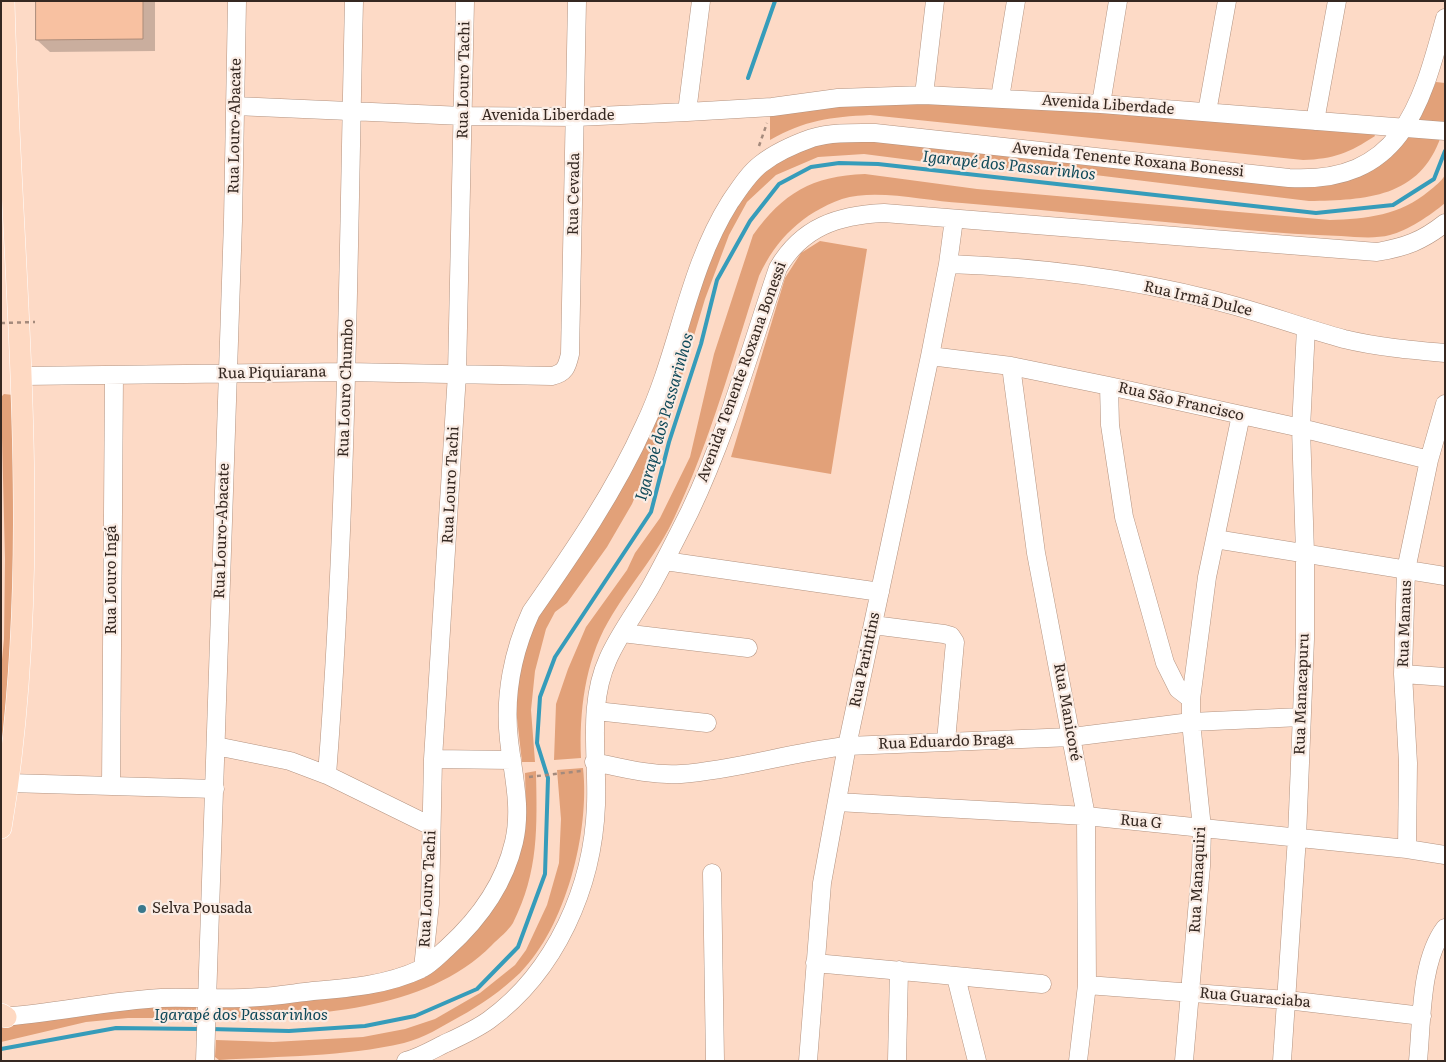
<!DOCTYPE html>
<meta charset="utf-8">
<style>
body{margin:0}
#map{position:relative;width:1446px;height:1062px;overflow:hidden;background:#fddac6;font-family:Literata,serif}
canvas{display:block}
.frame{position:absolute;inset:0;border:2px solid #352821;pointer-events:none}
</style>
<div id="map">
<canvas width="1446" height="1062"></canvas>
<div class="frame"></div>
</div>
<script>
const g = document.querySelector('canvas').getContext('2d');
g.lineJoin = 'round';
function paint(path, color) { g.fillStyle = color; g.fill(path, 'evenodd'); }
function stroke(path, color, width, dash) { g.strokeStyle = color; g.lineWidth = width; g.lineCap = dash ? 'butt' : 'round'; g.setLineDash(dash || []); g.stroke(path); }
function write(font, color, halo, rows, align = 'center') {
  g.font = font + ' Literata,serif'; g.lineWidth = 4.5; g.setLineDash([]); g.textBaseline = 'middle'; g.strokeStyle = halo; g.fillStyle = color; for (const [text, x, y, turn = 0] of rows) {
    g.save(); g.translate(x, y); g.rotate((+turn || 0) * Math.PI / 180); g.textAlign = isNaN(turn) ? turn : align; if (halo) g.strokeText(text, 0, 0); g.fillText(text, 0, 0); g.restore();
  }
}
const green = new Path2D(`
 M1436,82L1445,83L1444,124L1413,120L1427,101Z
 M866,100L1371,126L1375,136C1349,153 1334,159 1303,160L870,115C831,117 805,120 770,140V110Z
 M1407,130L1441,136C1420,198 1366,200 1309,201L1062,171L981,169L864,154L818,157L776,175L747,202L729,235L705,299L672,409L632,504L607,547L567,603L555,612L546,629L535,671L531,710L535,762H522L517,718V689L528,632L616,491L713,242L748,183L779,159L826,141L865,138L1330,181Z
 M865,174L977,189L1330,220C1366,219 1401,215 1429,191C1435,186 1441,182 1445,175V203C1431,215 1407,231 1390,235C1375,239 1357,237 1341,236C1309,235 1278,233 1247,230C1152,221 1057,211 962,203C926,201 876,188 842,199C803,213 776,239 759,276C733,357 711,439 675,516C658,554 629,585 608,622C585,662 579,712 581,758L554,760L556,704L568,669L586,627L627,570L635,553L660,518L690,457L714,354L753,235C783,193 812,176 865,174Z
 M820,241L867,249L831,474L731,457L785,278L801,253Z
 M4,394L13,395L15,597L1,770V670L4,639L5,559L1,397Z
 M583,768C590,831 566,927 520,973C501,991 481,1005 459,1017C441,1027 424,1038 404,1043C344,1057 280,1056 219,1060L215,1057L216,1040L273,1042L363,1037L405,1029L435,1019L480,993L515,965L526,950L547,905L559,863L561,819L557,770Z
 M536,771C537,827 539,871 513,923C508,931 499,938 492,945C425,1013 310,1015 221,1019L215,1017L216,1003L361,989L454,947L513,862L526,811L525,773Z
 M196,998V1018H128L86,1022L1,1042V1025Z`);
const shadow = new Path2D(`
 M37,1H155V51L50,52L37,40Z`);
const stream = new Path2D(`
 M748,78L775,1
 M210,1029L289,1031L365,1026L415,1016L477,989L518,947L545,874L548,778L537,743L540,697L555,657L651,512L669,442L701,344L717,280L750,221L779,184L811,167L839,163L878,164L1316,213L1393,205L1434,179L1445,151
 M1,1049L116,1028L200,1029`);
const building = new Path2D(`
 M36,1H143V39L36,40Z`);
const path = new Path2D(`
 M759,146L767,123
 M529,777L581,771`);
const minor = new Path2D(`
 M924,95L935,1
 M1000,98L1016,1
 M1101,104L1118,1
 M235,106L463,116L576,117L687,112L772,107L838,98L924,95L1101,104L1445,131
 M687,112L701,1
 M1207,112L1227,1
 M1315,121L1337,1
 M948,264C1037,267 1127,278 1213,300C1258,311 1300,327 1344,339C1377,347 1411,350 1445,353
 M930,356L1011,366L1109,386L1301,428L1429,460
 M1011,366L1036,553L1086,816L1087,985L1078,1061
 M23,376L347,372L552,376C565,373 567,367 570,354L577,1
 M1109,386L1110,425L1124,517L1165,663L1178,689L1191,699
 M1215,539L1445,576
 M665,561L880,592
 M873,625L944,634L951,636L955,642L946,741
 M622,633L748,648
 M1403,674L1445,677
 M596,711L707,723
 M216,746L290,761L327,775L431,826
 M433,759L512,760
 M594,762C622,768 652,776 681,774C737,770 791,752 847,746L1072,737L1191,722L1301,717
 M327,775C347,518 348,259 354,1
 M9,783L215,789
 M111,786L114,375
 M837,802L1086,816L1407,849L1445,855
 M1407,849L1408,763L1403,674L1406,570L1429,460L1445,404
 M712,873L715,1061
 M815,963L1042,984
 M423,968L430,904L433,759L457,374L465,1
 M956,977L977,1061
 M1087,985L1287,1000L1422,1016
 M1,1017C55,1013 107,1001 161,998C194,997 227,1000 260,997C277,996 295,993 313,991C350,988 387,985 421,969C431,964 439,955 447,948C479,919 504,885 514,842C522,807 513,775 509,740C504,696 513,651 531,612C573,552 615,491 645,424C679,352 687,270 730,202C739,189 748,174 761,164C775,153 795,144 812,138C832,132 855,133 875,133L1289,178C1401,184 1421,106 1445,18
 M205,1061L233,221L237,1
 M406,1061C420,1057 432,1050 444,1044C459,1037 475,1030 489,1020C556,971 593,887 596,805C598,757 587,705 608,659C619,634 636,612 650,588C664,563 677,537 690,511C727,433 750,350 778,268C802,227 838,215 884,213L1377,252C1406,247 1422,241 1445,223
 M808,1061L822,883L847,746L930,356L948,264L954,219
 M897,1061L899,970
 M1184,1061L1201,866L1202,828L1191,722V699L1207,577L1241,415
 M1282,1061L1297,837L1305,639V553L1301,428L1306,328
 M1418,1061C1422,1021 1420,961 1445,928`);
const major = new Path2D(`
 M1,828C47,554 11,277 4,1
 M1,1014L6,1017`);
const pathBridge = new Path2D(`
 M1,323L35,322`);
const markers = [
 [142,909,5,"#39788c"]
];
const streetNames = [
 ["Rua Louro Tachi",464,80,-89],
 ["Avenida Liberdade",1108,105,4],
 ["Avenida Liberdade",548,116],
 ["Rua Louro-Abacate",235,126,-89],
 ["Avenida Tenente Roxana Bonessi",1128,160,6],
 ["Rua Cevada",574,194,-89],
 ["Rua Irmã Dulce",1198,299,13],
 ["Avenida Tenente Roxana Bonessi",742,372,-70],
 ["Rua Piquiarana",272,373,-1],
 ["Rua Louro Chumbo",346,388,-88],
 ["Rua São Francisco",1181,402,13],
 ["Rua Louro Tachi",451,485,-87],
 ["Rua Louro-Abacate",222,531,-88],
 ["Rua Louro Ingá",112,580,-90],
 ["Rua Manaus",1405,624,-88],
 ["Rua Parintins",865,660,-78],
 ["Rua Manacapuru",1302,694,-88],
 ["Rua Manicoré",1067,712,80],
 ["Rua Eduardo Braga",946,742,-2],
 ["Rua G",1141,822,5],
 ["Rua Manaquiri",1198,880,-87],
 ["Rua Louro Tachi",428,889,-87],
 ["Rua Guaraciaba",1255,998,5]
];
const poiNames = [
 ["Selva Pousada",152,909]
];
const waterNames = [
 ["Igarapé dos Passarinhos",1009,166,6],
 ["Igarapé dos Passarinhos",665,417,-74],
 ["Igarapé dos Passarinhos",241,1015]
];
paint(green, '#e2a179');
paint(shadow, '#0003');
stroke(stream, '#369cba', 4);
paint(building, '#f8c1a1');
stroke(building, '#ab8b79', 1);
stroke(minor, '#b39380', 19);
stroke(major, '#fff', 22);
stroke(path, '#a48a7c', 2.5, [4, 4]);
stroke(minor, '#fff', 18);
stroke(major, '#fed9c2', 21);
stroke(pathBridge, '#a48a7c', 2.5, [4, 4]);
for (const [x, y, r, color] of markers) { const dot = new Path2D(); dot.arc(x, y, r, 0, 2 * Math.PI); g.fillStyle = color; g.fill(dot); stroke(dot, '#faece4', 2); }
write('15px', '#352821', '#faece4', streetNames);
write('15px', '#352821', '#faece4', poiNames, 'left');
write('italic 16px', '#0f4959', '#faece4', waterNames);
</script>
